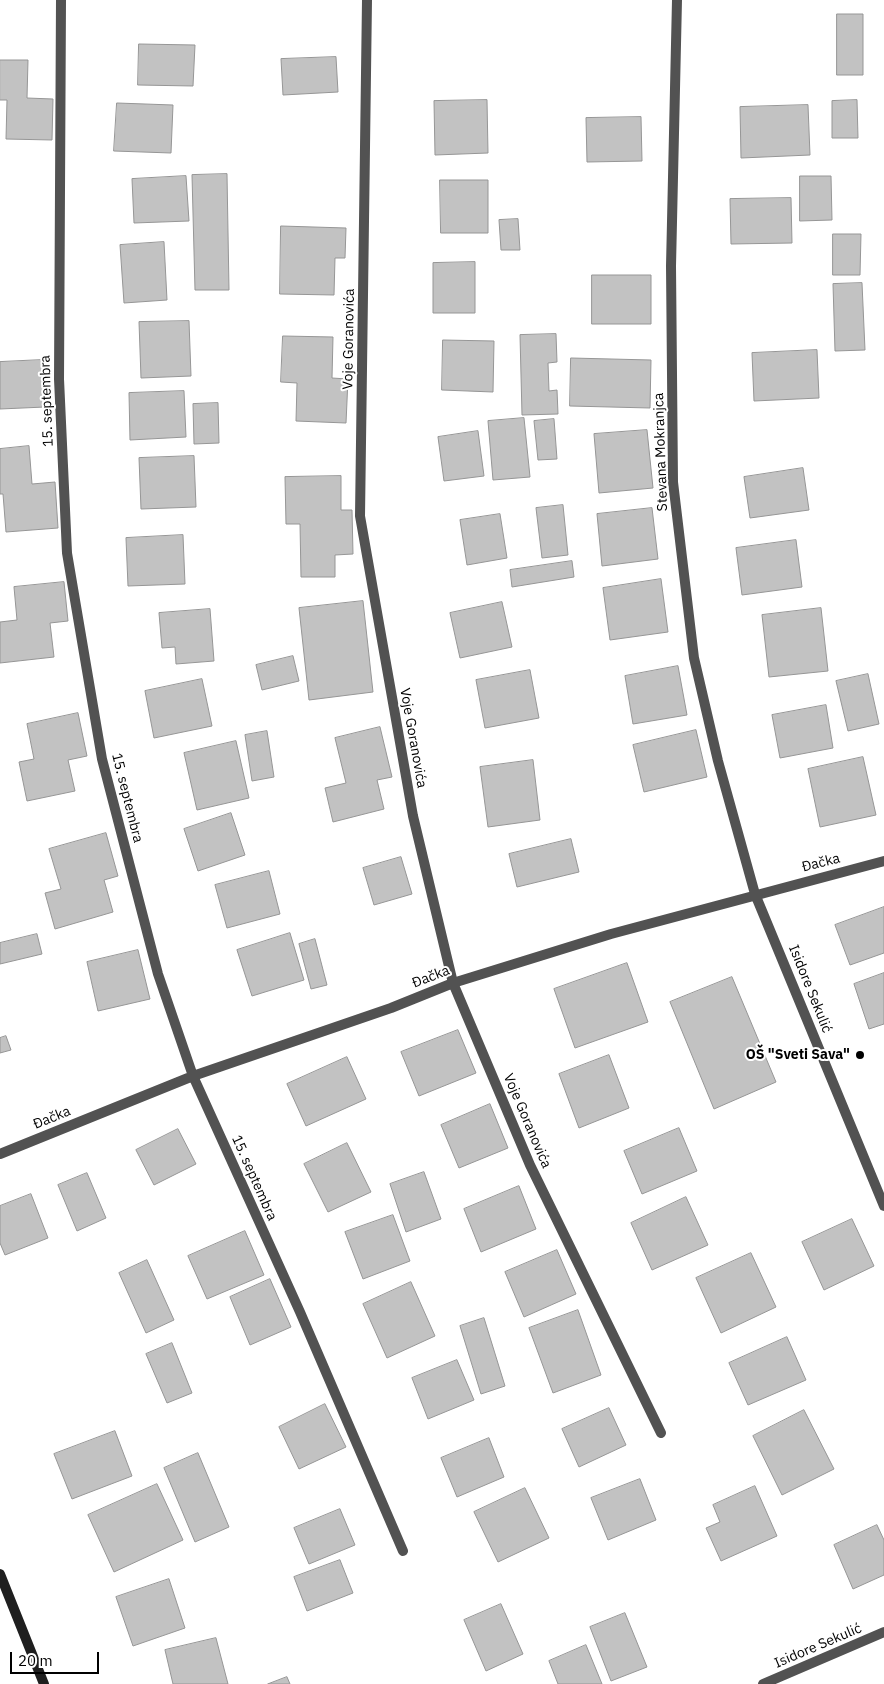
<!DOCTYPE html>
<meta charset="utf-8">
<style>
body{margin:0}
#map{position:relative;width:884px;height:1684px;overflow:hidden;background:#fff;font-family:"IBM Plex Sans",sans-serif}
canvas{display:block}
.scale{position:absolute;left:10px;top:1652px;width:89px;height:22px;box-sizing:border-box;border:2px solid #000;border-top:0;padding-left:6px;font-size:15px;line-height:18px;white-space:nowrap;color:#000;-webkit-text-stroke:4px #fff;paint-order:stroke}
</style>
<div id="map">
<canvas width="884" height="1684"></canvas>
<div class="scale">20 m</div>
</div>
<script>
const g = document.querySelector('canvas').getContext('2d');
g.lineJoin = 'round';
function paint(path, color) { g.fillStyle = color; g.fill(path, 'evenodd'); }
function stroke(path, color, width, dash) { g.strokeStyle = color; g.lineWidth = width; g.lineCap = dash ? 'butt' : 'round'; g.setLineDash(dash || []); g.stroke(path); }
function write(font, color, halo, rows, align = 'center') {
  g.font = font + ' "IBM Plex Sans",sans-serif'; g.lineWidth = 4; g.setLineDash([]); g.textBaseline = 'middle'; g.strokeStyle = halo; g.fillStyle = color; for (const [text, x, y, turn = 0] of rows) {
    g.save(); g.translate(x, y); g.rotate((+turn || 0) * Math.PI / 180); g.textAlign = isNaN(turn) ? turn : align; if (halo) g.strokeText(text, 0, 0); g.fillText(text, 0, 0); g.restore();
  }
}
const building = new Path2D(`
 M837,14H863V75H837Z
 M139,44L195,45L193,86L138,85Z
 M336,57L338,92L283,95L281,59Z
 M0,60H28L27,98L53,99L52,140L6,139L7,100H0Z
 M487,100L488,153L435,155L434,101Z
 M857,100L858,138H832V101Z
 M117,103L173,105L171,153L114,151Z
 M808,105L810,155L741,158L740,107Z
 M641,117L642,161L587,162L586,118Z
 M227,174L229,290H195L192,175Z
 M186,176L189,221L134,223L132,179Z
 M800,176H831L832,220L800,221Z
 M440,180H488V233H441Z
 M791,198L792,243L731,244L730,199Z
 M518,219L520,250H501L499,220Z
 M281,226L346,228L345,258H335L334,295L280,294Z
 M833,234H861L860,275H833Z
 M164,242L167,300L124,303L120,245Z
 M475,262V313H433V263Z
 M592,275H651V324H592Z
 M862,283L865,350L835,351L833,284Z
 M189,321L191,376L141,378L139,322Z
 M556,334L557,362L548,363L549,391L557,390L558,414L522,415L520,335Z
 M283,336L333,337L332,378L348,379L346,423L296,421L297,383L281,382Z
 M443,340L494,341L493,392L442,390Z
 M817,350L819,398L754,401L752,353Z
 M571,358L651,360L650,408L570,406Z
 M42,360L45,407L0,409V362Z
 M184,391L186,437L130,440L129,393Z
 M218,403L219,443L194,444L193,404Z
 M524,418L530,477L493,480L488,421Z
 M554,419L557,459L538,460L534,421Z
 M647,430L653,488L599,493L594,434Z
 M478,431L484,476L444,481L438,437Z
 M29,446L32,484L55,482L58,528L6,532L3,494H0V449Z
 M194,456L196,507L141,509L139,458Z
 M803,468L809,510L750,518L744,477Z
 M341,476V510H352L353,554L335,555V577H301L300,524H286L285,477Z
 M563,505L568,555L542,558L536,508Z
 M652,508L658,559L602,566L597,514Z
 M500,514L507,558L467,565L460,520Z
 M183,535L185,584L128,586L126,538Z
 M796,540L802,587L742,595L736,548Z
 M572,561L574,577L512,587L510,570Z
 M661,579L668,632L610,640L603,588Z
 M64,582L68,621L50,623L54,657L0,663V622L17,620L14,587Z
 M363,601L373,692L309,700L299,608Z
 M502,602L512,647L460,658L450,613Z
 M821,608L828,671L769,677L762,615Z
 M210,609L214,661L176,664L175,647L162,648L159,613Z
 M293,656L299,681L262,690L256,665Z
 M678,666L687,715L633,724L625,676Z
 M530,670L539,718L485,728L476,680Z
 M868,674L879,724L848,731L836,681Z
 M202,679L212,726L154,738L145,691Z
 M826,705L833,748L780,758L772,715Z
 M78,713L87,756L68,760L75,791L27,801L19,762L34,759L27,724Z
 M380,727L392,777L377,780L384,809L333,822L325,788L346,783L335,738Z
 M696,730L707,777L644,792L633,745Z
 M267,731L274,777L252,781L245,735Z
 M236,741L249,798L197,810L184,753Z
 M863,757L876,815L820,827L808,769Z
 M533,760L540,820L488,827L480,767Z
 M231,813L245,855L198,871L184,829Z
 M106,833L118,876L104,880L113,912L55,929L45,893L61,889L49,849Z
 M571,839L579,872L517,887L509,854Z
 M401,857L412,894L374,905L363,868Z
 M269,871L280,914L227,928L215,885Z
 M884,907V953L850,965L835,925Z
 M290,933L304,980L252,996L237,950Z
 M37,934L42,954L0,964V943Z
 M315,939L327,985L311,989L299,944Z
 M138,950L150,999L98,1011L87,962Z
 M627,963L648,1022L575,1048L554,989Z
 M884,973V1024L869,1029L854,984Z
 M732,977L776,1082L714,1109L670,1002Z
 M458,1030L476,1073L419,1096L401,1052Z
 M6,1036L11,1050L0,1053V1038Z
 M609,1055L629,1108L579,1128L559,1074Z
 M347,1057L366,1099L306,1126L287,1084Z
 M490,1104L508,1148L459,1168L441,1125Z
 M679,1128L697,1171L642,1194L624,1151Z
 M178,1129L196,1164L154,1185L136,1150Z
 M347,1143L371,1192L328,1212L304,1164Z
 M424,1172L441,1219L406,1232L390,1184Z
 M87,1173L106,1218L77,1231L58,1185Z
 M519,1186L536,1229L481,1252L464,1209Z
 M31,1194L48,1238L5,1255L0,1243V1206Z
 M686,1197L708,1245L652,1270L631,1223Z
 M393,1215L410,1261L363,1279L345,1232Z
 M852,1219L874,1266L824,1290L802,1242Z
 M245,1231L264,1275L207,1299L188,1256Z
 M557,1250L576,1294L524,1317L505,1272Z
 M751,1253L776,1307L721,1333L696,1278Z
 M147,1260L174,1320L146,1333L119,1273Z
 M270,1279L291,1327L250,1345L230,1297Z
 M411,1282L435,1336L387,1358L363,1304Z
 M578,1310L601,1375L553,1393L529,1328Z
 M484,1318L505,1386L481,1394L460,1326Z
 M787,1337L806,1380L748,1405L729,1363Z
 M172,1343L192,1393L167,1403L146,1354Z
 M457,1360L474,1400L428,1419L412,1378Z
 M325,1404L346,1447L299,1469L279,1427Z
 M609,1408L626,1445L579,1467L562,1429Z
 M804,1410L834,1469L782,1495L753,1436Z
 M115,1431L132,1476L72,1499L54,1454Z
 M489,1438L504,1477L457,1497L441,1458Z
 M198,1453L229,1527L195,1542L164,1468Z
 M640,1479L656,1520L608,1540L591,1498Z
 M157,1484L183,1540L114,1572L88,1515Z
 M755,1486L777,1536L721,1561L706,1528L720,1522L713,1505Z
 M525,1488L549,1538L498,1562L474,1512Z
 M340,1509L355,1545L309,1564L294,1528Z
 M877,1525L884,1540V1575L853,1589L834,1545Z
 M340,1560L353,1593L307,1611L294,1577Z
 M169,1579L185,1628L133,1646L116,1597Z
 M501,1604L523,1654L486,1671L464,1620Z
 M625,1613L647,1667L611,1681L590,1627Z
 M216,1638L228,1684H173L165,1650Z
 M586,1645L602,1684H558L549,1661Z
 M287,1677L290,1684H268Z`);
const street = new Path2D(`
 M61,0L59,379L67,553L102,759L158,974L193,1076L300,1312L403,1551
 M367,0L360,516L413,816L453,983L530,1165L661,1433
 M677,0L671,266L673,482L694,658L718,761L755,894L884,1206
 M0,1154L193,1076L391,1008L453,983L611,934L884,861
 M763,1684L884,1632`);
const secondary = new Path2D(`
 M0,1574L44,1684`);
const markers = [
 [860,1055,5,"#000"]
];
const streetNames = [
 ["Voje Goranovića",349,339,-89],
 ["15. septembra",47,401,-92],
 ["Stevana Mokranjca",661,452,-92],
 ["Voje Goranovića",413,738,80],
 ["15. septembra",127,798,76],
 ["Đačka",821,863,-14],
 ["Đačka",431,977,-21],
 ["Isidore Sekulić",810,989,68],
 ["Đačka",52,1118,-22],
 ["Voje Goranovića",527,1121,67],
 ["15. septembra",254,1178,66],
 ["Isidore Sekulić",818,1646,-23]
];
const poiNames = [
 ["OŠ \"Sveti Sava\"",850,1055]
];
paint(building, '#c2c2c2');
stroke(building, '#969696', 1);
stroke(street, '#525252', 10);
stroke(secondary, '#1f1f1f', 10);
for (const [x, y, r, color] of markers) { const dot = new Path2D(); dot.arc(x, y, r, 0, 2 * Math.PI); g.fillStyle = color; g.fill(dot); stroke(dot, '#fff', 2); }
write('14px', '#000', '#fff', streetNames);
write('bold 14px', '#000', '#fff', poiNames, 'right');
</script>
